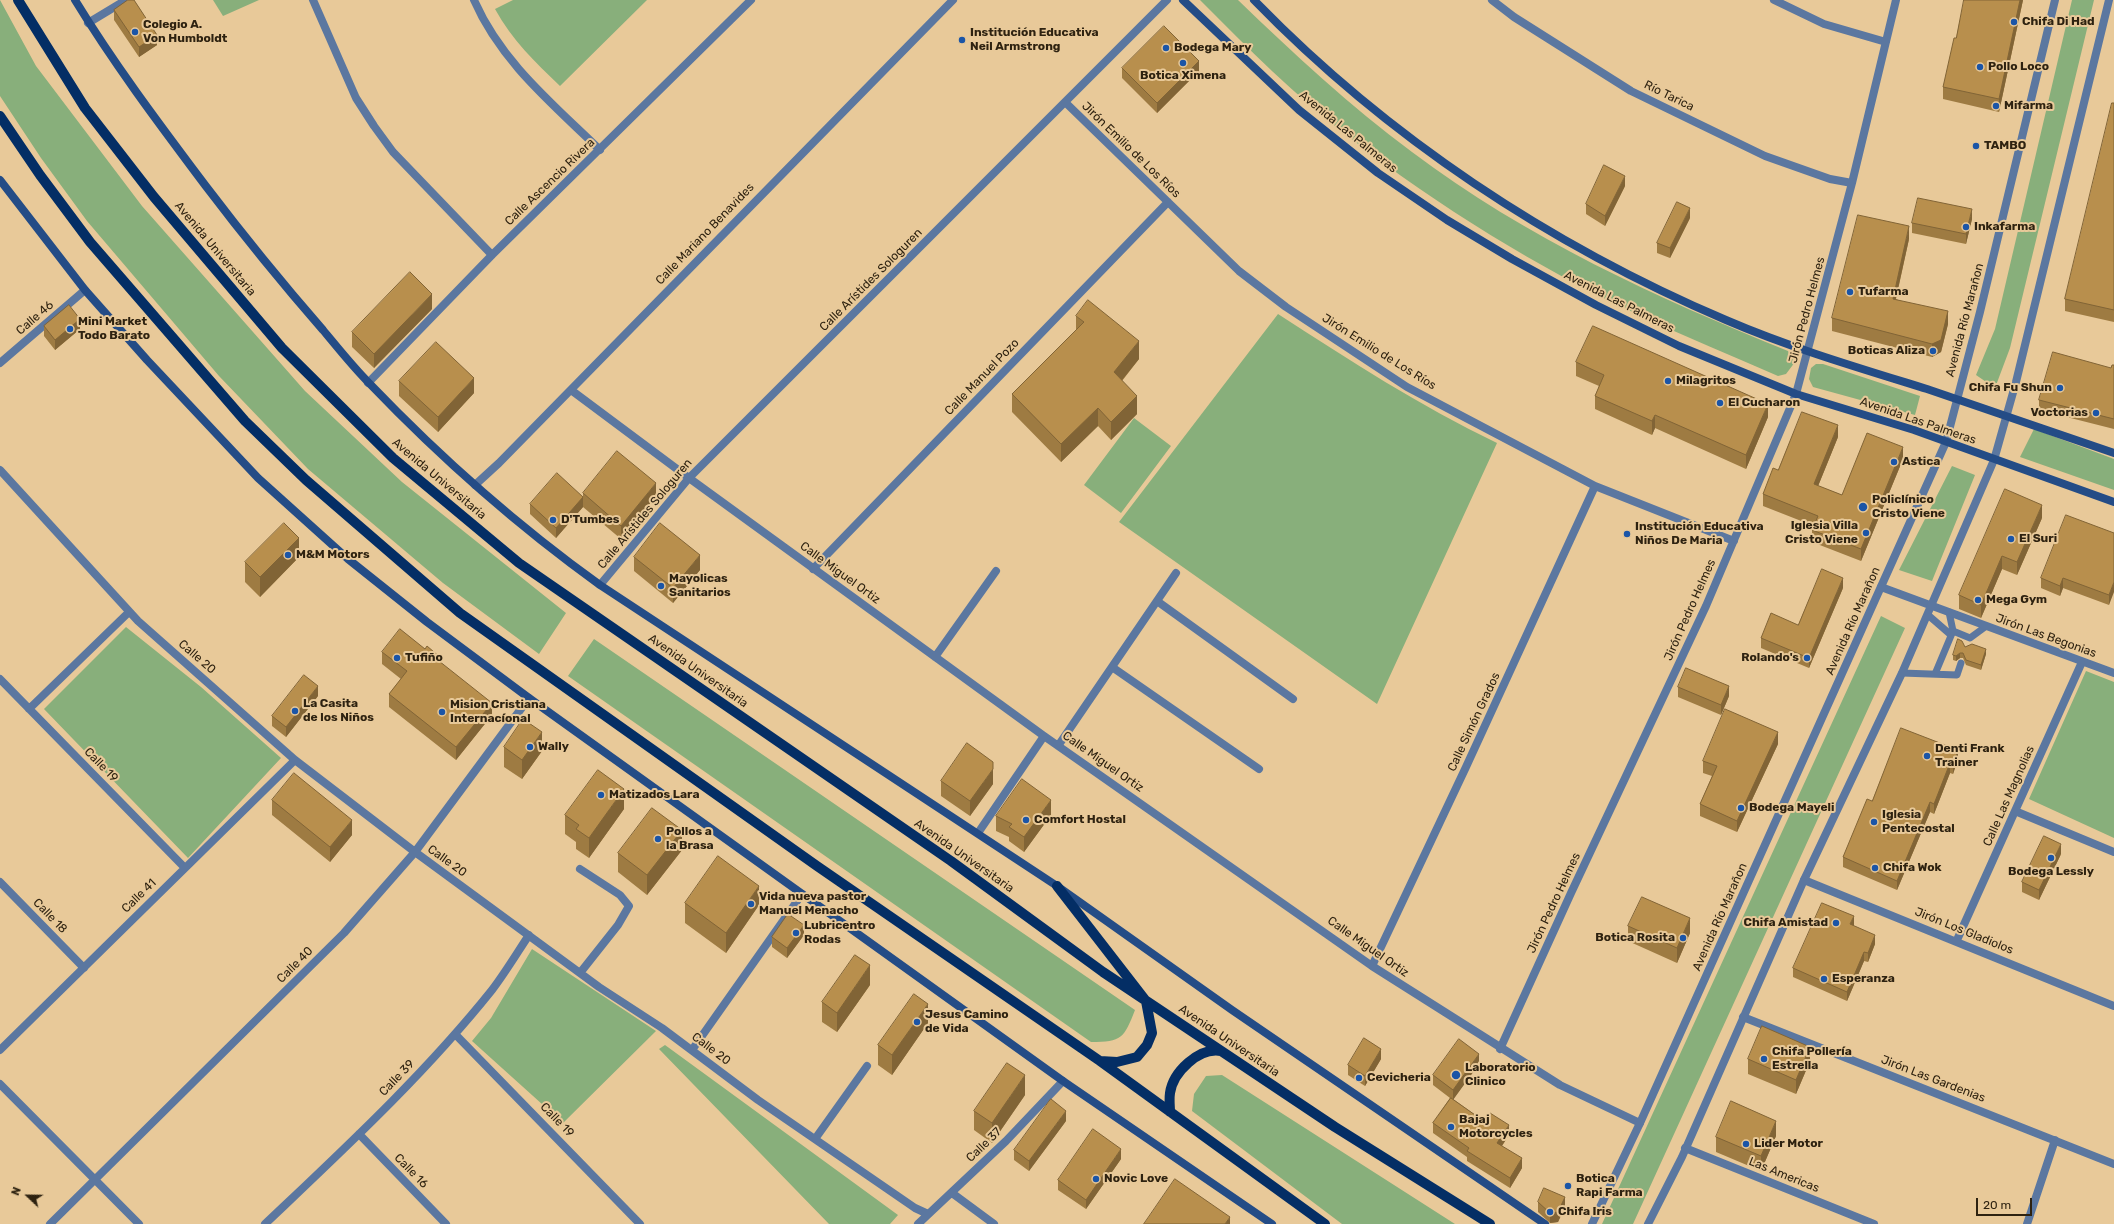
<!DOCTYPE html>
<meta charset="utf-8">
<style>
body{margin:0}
#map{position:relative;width:2114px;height:1224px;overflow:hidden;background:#e8c999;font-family:Rubik,sans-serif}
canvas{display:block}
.north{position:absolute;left:8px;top:1176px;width:40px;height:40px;-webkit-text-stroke:3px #e8c999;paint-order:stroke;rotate:292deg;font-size:11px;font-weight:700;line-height:16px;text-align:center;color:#2e2210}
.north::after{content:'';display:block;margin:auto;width:14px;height:18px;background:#2e2210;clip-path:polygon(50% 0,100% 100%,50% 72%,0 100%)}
.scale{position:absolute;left:1976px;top:1198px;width:56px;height:18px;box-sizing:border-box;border:2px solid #2e2210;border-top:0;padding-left:5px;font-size:12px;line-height:14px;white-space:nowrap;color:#2e2210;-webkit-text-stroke:3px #e8c999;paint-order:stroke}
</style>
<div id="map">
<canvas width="2114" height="1224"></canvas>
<div class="north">N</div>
<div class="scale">20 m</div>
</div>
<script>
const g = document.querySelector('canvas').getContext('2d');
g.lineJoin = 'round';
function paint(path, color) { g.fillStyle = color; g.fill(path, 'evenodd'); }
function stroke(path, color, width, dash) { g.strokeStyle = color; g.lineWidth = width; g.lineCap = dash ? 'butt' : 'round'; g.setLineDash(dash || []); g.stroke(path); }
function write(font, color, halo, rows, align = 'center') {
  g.font = font + ' Rubik,sans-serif'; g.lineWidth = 4; g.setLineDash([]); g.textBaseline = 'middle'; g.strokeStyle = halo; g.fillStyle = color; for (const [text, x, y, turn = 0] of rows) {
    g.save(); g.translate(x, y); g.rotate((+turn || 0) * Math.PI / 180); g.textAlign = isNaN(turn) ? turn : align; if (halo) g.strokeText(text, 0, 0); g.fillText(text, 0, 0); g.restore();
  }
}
const green = new Path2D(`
 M0,0L36,66L142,206L305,391L402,482L566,613L539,654L443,583L308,469L219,376L87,221L41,158L0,96Z
 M213,0H259L223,16Z
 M513,0H647L560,86C535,62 512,40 495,9Z
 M1200,0H1238C1294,54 1350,106 1412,152C1526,238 1657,298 1788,351L1795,362L1786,374L1778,376C1733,356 1686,337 1641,316C1538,268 1439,207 1349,137C1295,96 1248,48 1200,0Z
 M2072,0H2094L2010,348L1995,388L1976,375L1995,329Z
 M1278,314C1349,360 1420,406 1497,443L1377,704L1119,522Z
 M1816,364H1823L1920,396L1915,415L1813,387L1809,379L1811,368Z
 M1134,418L1171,446L1121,513L1084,485Z
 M2034,429L2114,459V490L2020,457Z
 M1952,466L1975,475L1932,581L1899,570Z
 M1881,616L1905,628L1633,1224H1602Z
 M126,627L201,687L281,758L188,858L44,709Z
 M594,639L1135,1010C1124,1038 1122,1042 1091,1042L568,676Z
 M2086,671L2114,682V838L2029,799Z
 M532,949L656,1031L563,1123L472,1041L491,1018Z
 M665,1045L898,1215L890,1224H829L659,1049Z
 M1222,1075L1455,1224H1342L1192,1111L1194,1094L1206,1076Z`);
const service = new Path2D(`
 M1949,612L1953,631L1970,638L1985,627
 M1928,615L1951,635
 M1902,673L1957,675L1961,663
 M1935,674L1953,631`);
const minor = new Path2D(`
 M313,0L356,98L374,126L393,152L492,255
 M474,0C501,62 553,104 600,150
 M1492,0L1514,17L1631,91L1765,156L1830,179L1852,183
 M1774,0L1824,24L1886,42
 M88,23L126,0
 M1066,103L1239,271L1286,307L1407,387L1595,486L1734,541
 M0,363L85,290
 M368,383L492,255L751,0
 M571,390L689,478L1044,736L1372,966L1560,1085L1640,1123
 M0,470L138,621L295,760L415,852L599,987L662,1028L758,1100L915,1208L928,1214
 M475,485L499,463L953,0
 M813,569L1168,202
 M600,585L689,478L1167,0
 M1881,587L2114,673
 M1157,601L1293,699
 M935,657L996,571
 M1112,667L1259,769
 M0,679L185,868
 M29,709L129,612
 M1058,746L1176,573
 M2015,811L2114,852
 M978,833L1044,736
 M580,869L620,895L629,906L618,925L580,973
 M1804,880L2114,1006
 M0,882L84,968
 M1957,940L2082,662
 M1372,966L1466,767L1595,486
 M1743,1017L2114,1164
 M455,1034L640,1224
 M1500,1049L1571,893L1706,606L1796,394L1852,183L1896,0
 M0,1050L295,760
 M692,1050L802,894
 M0,1084L139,1224
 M359,1134L446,1224
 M815,1139L867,1066
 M1685,1148L1874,1224
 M952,1193L994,1224
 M50,1224L344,933L415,852L529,698
 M265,1224C344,1149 424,1075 492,990C505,973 517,953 529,935
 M918,1224L1006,1141L1063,1081
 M2027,1224L2055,1140`);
const tertiary = new Path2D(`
 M1592,1224L1640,1123L1946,442L1980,312L2055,0
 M1648,1224L1682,1157L1804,880L1902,673L1994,460L2016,382L2109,0`);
const secondary = new Path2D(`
 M75,0C114,64 160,125 205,185C243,235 282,283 323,330C338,348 353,367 370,384C440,457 518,526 600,585L1057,886L1232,1010L1545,1224
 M1183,0L1299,110L1378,173L1447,220L1512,259L1596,305L1679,346L1796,394L1914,430L2114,502
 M1254,0C1387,137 1550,245 1726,320C1791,348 1859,368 1927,389C1989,410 2052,432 2114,453
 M0,180L85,290L147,360L258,478L348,559L427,622L529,698L1063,1081L1272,1224`);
const primary = new Path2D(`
 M18,0L85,108L154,197L282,348L393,458L519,563L951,861L1103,972L1335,1127L1490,1224
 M0,116L40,175L90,242L245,421L306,480L460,613L817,866L1100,1061L1325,1224
 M1057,886L1146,1001L1152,1033L1147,1045L1137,1057L1117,1062L1100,1061
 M1170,1112C1170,1106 1169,1100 1170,1093C1173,1072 1199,1047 1221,1051`);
const wall = new Path2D(`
 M2023,0L1999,112L1943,99V87L1956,38Z
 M114,10L157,45L139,57L114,20Z
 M1122,68L1199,71L1157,113L1122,78Z
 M2114,103V322L2065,311V299Z
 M1625,186L1605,226L1586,214V204Z
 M1690,218L1670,258L1657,253V243Z
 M1972,219L1966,244L1912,233V223Z
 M1909,239L1896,299L1948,324L1941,352L1932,357L1832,331V318Z
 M432,309L374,368L352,347V332Z
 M1076,316L1139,359L1122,381L1137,414L1111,440L1098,426L1061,462L1012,412V394L1076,330Z
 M44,326L80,329L55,350L44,336Z
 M1576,362L1768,417L1746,469L1655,428L1652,435L1595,409V396L1599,386L1576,376Z
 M2114,365V429L2039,410V400L2111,368Z
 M399,381L474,393L438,432L399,396Z
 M1838,437L1818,486L1842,495L1903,459L1861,561L1812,542V530L1814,526L1763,506V494L1778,470Z
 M583,493L656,496L621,539L583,507L556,538L530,514V504L583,497Z
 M2042,518L2017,575L2002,569L1981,618L1959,609V595Z
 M2114,533L2109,605L2063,588L2060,596L2041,588V578Z
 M299,557L260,597L245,582V562Z
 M634,557L700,570L673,603L634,571Z
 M1843,588L1809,668L1761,648V638L1798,625Z
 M1965,647L1986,654L1981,670L1966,665L1963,658H1960L1956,661L1953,660V655Z
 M382,652L441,663L492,715L456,760L389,707V694L401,679L382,664Z
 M1678,687L1729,696L1721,715L1678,697Z
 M318,696L286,737L272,726V716Z
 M1778,744L1737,832L1700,816V804L1712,776L1703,773V761Z
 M504,747L542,751L522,779L504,767Z
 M1958,759L1953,774L1950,773L1934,814L1930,812L1897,890L1843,867V857L1872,801Z
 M941,781L993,784L970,816L941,796Z
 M272,800L352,835L330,862L272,815Z
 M624,809L589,858L576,849V842L565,834V815Z
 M1051,815L1024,852L1009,841V837L996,831V816Z
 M682,850L647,895L618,872V853Z
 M2061,854L2039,900L2022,892V882Z
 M685,903L759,905L726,953L685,923Z
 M1628,926L1690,933L1677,963L1628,941Z
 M1854,926L1875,944L1868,962L1864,961L1847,1001L1793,977V968Z
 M804,935L787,958L772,947V937Z
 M870,985L837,1032L822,1022V1002Z
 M928,1023L892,1075L878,1065V1045Z
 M1381,1059L1365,1086L1348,1075V1065Z
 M1748,1059L1810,1061L1796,1094L1748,1074Z
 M1479,1064L1453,1099L1485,1122L1509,1135L1502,1146L1522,1168L1510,1188L1467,1161V1157L1433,1133V1123L1450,1098L1433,1085V1075Z
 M1025,1095L992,1143L974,1130V1111Z
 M1066,1121L1029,1171L1014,1160V1150Z
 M1776,1136L1761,1171L1716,1152V1137Z
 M1121,1159L1086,1209L1058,1190V1180Z
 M1538,1202L1565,1207L1558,1222L1550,1223L1538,1212Z`);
const shadedWall = new Path2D(`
 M2020,0H2023L1999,112V99Z
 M157,35V45L139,57V47Z
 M1199,61V71L1157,113V103Z
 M1625,176V186L1605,226V216Z
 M1690,208V218L1670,258V248Z
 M1972,209V219L1966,244V234Z
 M1909,226V239L1893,311V299Z
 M432,294V309L374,368V354Z
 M1948,311V324L1941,352L1932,357V344Z
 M80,319V329L55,350V340Z
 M1139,341V359L1114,390V372Z
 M474,378V393L438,432V417Z
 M1137,396V414L1111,440V422Z
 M1768,404V417L1746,469V455Z
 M1098,408V426L1061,462V444Z
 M1655,415V428L1652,435V421Z
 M1838,425V437L1814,496V484Z
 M1903,447V459L1861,561V549Z
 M656,483V496L621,539V526Z
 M583,497V507L556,538V528Z
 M2042,505V518L2017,575V562Z
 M299,538V557L260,597V577Z
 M700,555V570L673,603V588Z
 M2002,556V569L1981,618V605Z
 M1843,578V588L1809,668V658Z
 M2063,578V588L2060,596V586Z
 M2114,582V592L2109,605V595Z
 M1986,649V654L1981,670V665Z
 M1960,653V658L1956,661V656Z
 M318,686V696L286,737V727Z
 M1729,686V696L1721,715V705Z
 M492,703V715L456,760V747Z
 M542,732V751L522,779V760Z
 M1778,732V744L1737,832V821Z
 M1958,750V759L1953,774V764Z
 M1950,763V773L1934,814V804Z
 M993,769V784L970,816V801Z
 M624,789V809L589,858V838Z
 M1051,800V815L1024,852V837Z
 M1930,802V812L1897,890V881Z
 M352,820V835L330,862V847Z
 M682,830V850L647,895V875Z
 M2061,844V854L2039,900V890Z
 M759,886V905L726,953V933Z
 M1854,916V925L1850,934V924Z
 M1690,918V933L1677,963V948Z
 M804,925V935L787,958V948Z
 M1875,935V944L1868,962V953Z
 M1864,952V961L1847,1001V992Z
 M870,965V985L837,1032V1013Z
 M928,1004V1023L892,1075V1055Z
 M1810,1047V1061L1796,1094V1080Z
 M1381,1049V1059L1365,1086V1076Z
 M1479,1054V1064L1453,1100V1090Z
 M1025,1075V1095L992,1143V1123Z
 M1066,1111V1121L1029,1171V1161Z
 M1776,1121V1136L1761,1171V1156Z
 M1509,1125V1135L1497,1153V1143Z
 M1121,1149V1159L1086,1209V1200Z
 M1522,1158V1168L1510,1188V1178Z
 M1565,1197V1207L1558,1222L1550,1223V1213Z
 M1230,1217V1224H1225Z`);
const building = new Path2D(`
 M128,0H134L157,35L139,47L114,10Z
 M1964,0H2020L1999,99L1943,87L1954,38H1956Z
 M1164,26L1199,61L1157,103L1122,68Z
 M2112,103H2114V310L2065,299Z
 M1604,165L1625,176L1605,216L1586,204Z
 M1918,198L1972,209L1966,234L1912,223Z
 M1677,202L1690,208L1670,248L1657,243Z
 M1858,215L1909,226L1893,299L1948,311L1941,340L1932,344L1832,318Z
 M410,272L432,294L374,354L352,332Z
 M1088,300L1139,341L1114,372L1137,396L1111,422L1098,408L1061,444L1012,394L1084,322L1076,316Z
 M69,305L80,319L55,340L44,326Z
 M1593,326L1768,404L1746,455L1655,415L1652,421L1595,396L1604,375L1576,362Z
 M436,342L474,378L438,417L399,381Z
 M2053,352L2111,368L2112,365H2114V419L2039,400Z
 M1802,412L1838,425L1814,484L1842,495L1867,433L1903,447L1861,549L1812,530L1818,516L1763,494L1773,468L1778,470Z
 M617,451L656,483L621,526L583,493Z
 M557,473L583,497L556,528L530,504Z
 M2005,489L2042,505L2017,562L2002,556L1981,605L1959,595Z
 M2066,515L2114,533V582L2109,595L2063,578L2060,586L2041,578Z
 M284,523L299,538L260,577L245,562Z
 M660,523L700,555L673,588L634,557Z
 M1822,569L1843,578L1809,658L1761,638L1771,613L1798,625Z
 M400,629L425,649L427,646L441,658L439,661L492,703L456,747L389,694L407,671L382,652Z
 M1958,639L1962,641L1965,647L1972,644L1986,649L1981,665L1966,660L1963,653H1960L1956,656L1953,655Z
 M1686,668L1729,686L1721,705L1678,687Z
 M304,675L318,686L286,727L272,716Z
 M1725,709L1778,732L1737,821L1700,804L1717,766L1703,761Z
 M523,719L542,732L522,760L504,747Z
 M1901,728L1958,750L1953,764L1950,763L1934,804L1930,802L1897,881L1843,857L1867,799L1872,801Z
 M967,743L993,762V769L970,801L941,781Z
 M598,770L624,789L589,838L576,829L579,825L565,815Z
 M294,773L352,820L330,847L272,800Z
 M1022,779L1051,800L1024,837L1009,827L1012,824L996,816Z
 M652,808L682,830L647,875L618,853Z
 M2044,836L2061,844L2039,890L2022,882Z
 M718,856L759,886L726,933L685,903Z
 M1642,897L1690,918L1677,948L1628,926Z
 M1822,903L1854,916L1850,924L1875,935L1868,953L1864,952L1847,992L1793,968Z
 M788,914L804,925L787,948L772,937Z
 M855,955L870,965L837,1013L822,1002Z
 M914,994L928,1004L892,1055L878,1045Z
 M1762,1026L1810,1047L1796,1080L1748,1059Z
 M1364,1038L1381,1049L1365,1076L1348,1065Z
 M1459,1039L1479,1054L1453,1090L1433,1075Z
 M1007,1063L1025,1075L992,1123L974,1111Z
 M1451,1098L1485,1122L1490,1113L1509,1125L1497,1143L1522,1158L1510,1178L1467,1151L1469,1148L1433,1123Z
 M1051,1099L1066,1111L1029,1161L1014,1150Z
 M1731,1101L1776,1121L1761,1156L1716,1137Z
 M1093,1129L1121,1149L1086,1200L1058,1180Z
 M1175,1179L1230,1217L1225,1224H1144Z
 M1544,1188L1565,1197L1558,1212L1550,1213L1538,1202Z`);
const markers = [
 [2014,22,4,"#1b55a7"],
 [135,32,4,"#1b55a7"],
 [962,40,4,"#1b55a7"],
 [1166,48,4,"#1b55a7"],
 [1183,63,4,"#1b55a7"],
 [1980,67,4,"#1b55a7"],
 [1996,106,4,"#1b55a7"],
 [1976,146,4,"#1b55a7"],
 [1966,227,4,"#1b55a7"],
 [1850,292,4,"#1b55a7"],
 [70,329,4,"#1b55a7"],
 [1933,351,4,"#1b55a7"],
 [1668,381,4,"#1b55a7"],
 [2060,388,4,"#1b55a7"],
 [1720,403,4,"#1b55a7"],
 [2096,413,4,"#1b55a7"],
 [1894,462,4,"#1b55a7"],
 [1863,507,5,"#1b55a7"],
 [553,520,4,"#1b55a7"],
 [1866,533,4,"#1b55a7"],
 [1627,534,4,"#1b55a7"],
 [2011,539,4,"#1b55a7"],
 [288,555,4,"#1b55a7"],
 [661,586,4,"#1b55a7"],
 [1978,600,4,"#1b55a7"],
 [397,658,4,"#1b55a7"],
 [1807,658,4,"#1b55a7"],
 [295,711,4,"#1b55a7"],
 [442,712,4,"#1b55a7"],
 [530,747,4,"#1b55a7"],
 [1927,756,4,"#1b55a7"],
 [601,795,4,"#1b55a7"],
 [1741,808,4,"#1b55a7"],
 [1026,820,4,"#1b55a7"],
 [1874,822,4,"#1b55a7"],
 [658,839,4,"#1b55a7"],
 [2051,858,4,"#1b55a7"],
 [1875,868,4,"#1b55a7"],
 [751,904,4,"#1b55a7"],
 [1836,923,4,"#1b55a7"],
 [796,933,4,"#1b55a7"],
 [1683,938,4,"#1b55a7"],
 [1824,979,4,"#1b55a7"],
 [917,1022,4,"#1b55a7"],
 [1764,1059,4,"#1b55a7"],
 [1456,1075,5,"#1b55a7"],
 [1359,1078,4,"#1b55a7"],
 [1451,1127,4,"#1b55a7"],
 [1746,1144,4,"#1b55a7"],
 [1096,1179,4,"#1b55a7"],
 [1568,1186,4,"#1b55a7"],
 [1550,1212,4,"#1b55a7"]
];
const poiNames = [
 ["Chifa Di Had",2022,22],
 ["Colegio A.",143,25],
 ["Von Humboldt",143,39],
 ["Institución Educativa",970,33],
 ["Neil Armstrong",970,47],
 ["Bodega Mary",1174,48],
 ["Pollo Loco",1988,67],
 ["Botica Ximena",1183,76,"center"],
 ["Mifarma",2004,106],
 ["TAMBO",1984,146],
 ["Inkafarma",1974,227],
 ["Tufarma",1858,292],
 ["Mini Market",78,322],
 ["Todo Barato",78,336],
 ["Boticas Aliza",1925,351,"right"],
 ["Milagritos",1676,381],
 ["Chifa Fu Shun",2052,388,"right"],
 ["El Cucharon",1728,403],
 ["Voctorias",2088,413,"right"],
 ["Astica",1902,462],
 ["Policlínico",1872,500],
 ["Cristo Viene",1872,514],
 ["D'Tumbes",561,520],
 ["Iglesia Villa",1858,526,"right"],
 ["Cristo Viene",1858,540,"right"],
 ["Institución Educativa",1635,527],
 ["Niños De Maria",1635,541],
 ["El Suri",2019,539],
 ["M&M Motors",296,555],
 ["Mayolicas",669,579],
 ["Sanitarios",669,593],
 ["Mega Gym",1986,600],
 ["Tufiño",405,658],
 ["Rolando's",1799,658,"right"],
 ["La Casita",303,704],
 ["de los Niños",303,718],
 ["Mision Cristiana",450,705],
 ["Internacíonal",450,719],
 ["Wally",538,747],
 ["Denti Frank",1935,749],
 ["Trainer",1935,763],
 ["Matizados Lara",609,795],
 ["Bodega Mayeli",1749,808],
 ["Iglesia",1882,815],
 ["Pentecostal",1882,829],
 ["Comfort Hostal",1034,820],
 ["Pollos a",666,832],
 ["la Brasa",666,846],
 ["Chifa Wok",1883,868],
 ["Bodega Lessly",2051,872,"center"],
 ["Vida nueva pastor",759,897],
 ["Manuel Menacho",759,911],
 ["Chifa Amistad",1828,923,"right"],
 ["Lubricentro",804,926],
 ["Rodas",804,940],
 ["Botica Rosita",1675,938,"right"],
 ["Esperanza",1832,979],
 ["Jesus Camino",925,1015],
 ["de Vida",925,1029],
 ["Chifa Pollería",1772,1052],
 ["Estrella",1772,1066],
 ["Laboratorio",1465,1068],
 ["Clinico",1465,1082],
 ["Cevicheria",1367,1078],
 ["Bajaj",1459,1120],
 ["Motorcycles",1459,1134],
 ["Lider Motor",1754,1144],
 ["Novic Love",1104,1179],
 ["Botica",1576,1179],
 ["Rapi Farma",1576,1193],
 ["Chifa Iris",1558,1212]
];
const streetNames = [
 ["Río Tarica",1669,96,26],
 ["Avenida Las Palmeras",1348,132,39],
 ["Jirón Emilio de Los Ríos",1131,150,44],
 ["Calle Ascencio Rivera",550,182,-44],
 ["Calle Mariano Benavides",705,234,-46],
 ["Avenida Universitaria",215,249,50],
 ["Calle Arístides Sologuren",871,280,-45],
 ["Avenida Las Palmeras",1619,302,27],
 ["Jirón Pedro Helmes",1807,310,-75],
 ["Calle 46",35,318,-41],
 ["Avenida Río Marañon",1965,320,-75],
 ["Jirón Emilio de Los Ríos",1379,352,32],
 ["Calle Manuel Pozo",982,377,-46],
 ["Avenida Las Palmeras",1918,421,19],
 ["Avenida Universitaria",439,479,40],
 ["Calle Arístides Sologuren",645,514,-50],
 ["Calle Miguel Ortiz",840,573,36],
 ["Jirón Pedro Helmes",1690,610,-66],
 ["Avenida Río Marañon",1853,621,-66],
 ["Jirón Las Begonias",2046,636,20],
 ["Calle 20",197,657,41],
 ["Avenida Universitaria",698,671,35],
 ["Calle Simón Grados",1474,722,-65],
 ["Calle Miguel Ortiz",1103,762,35],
 ["Calle 19",101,765,46],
 ["Calle Las Magnolias",2009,796,-66],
 ["Avenida Universitaria",964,856,35],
 ["Calle 20",447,861,36],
 ["Calle 41",139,896,-44],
 ["Jirón Pedro Helmes",1554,903,-65],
 ["Calle 18",50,916,46],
 ["Avenida Río Marañon",1720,917,-66],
 ["Jirón Los Gladiolos",1964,931,22],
 ["Calle Miguel Ortiz",1368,947,35],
 ["Calle 40",295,965,-45],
 ["Avenida Universitaria",1229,1041,34],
 ["Calle 20",711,1049,37],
 ["Calle 39",397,1078,-46],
 ["Jirón Las Gardenias",1933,1079,21],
 ["Calle 19",557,1120,46],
 ["Calle 37",984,1145,-44],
 ["Calle 16",411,1171,46],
 ["Las Americas",1784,1175,22]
];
paint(green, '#88af7b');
stroke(service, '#5b77a0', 7);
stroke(minor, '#5b77a0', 8);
stroke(tertiary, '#5b77a0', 8);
stroke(secondary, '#244c86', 8);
stroke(primary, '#042e65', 10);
paint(wall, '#9e7b42');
paint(shadedWall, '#816436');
paint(building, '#b88f4d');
stroke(building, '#816436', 1);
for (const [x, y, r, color] of markers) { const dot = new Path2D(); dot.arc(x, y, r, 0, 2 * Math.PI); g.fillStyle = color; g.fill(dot); stroke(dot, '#e8c999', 1.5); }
write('bold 12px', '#2e2210', '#e8c999', poiNames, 'left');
write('12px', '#2e2210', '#e8c999', streetNames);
</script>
